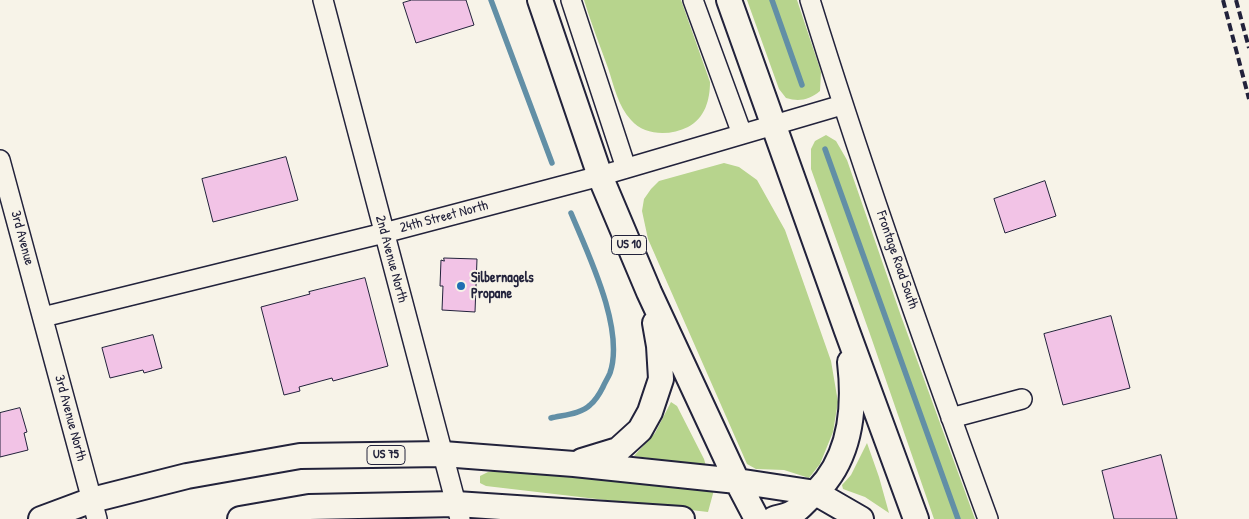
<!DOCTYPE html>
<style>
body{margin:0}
canvas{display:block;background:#f7f3e8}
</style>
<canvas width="1249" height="519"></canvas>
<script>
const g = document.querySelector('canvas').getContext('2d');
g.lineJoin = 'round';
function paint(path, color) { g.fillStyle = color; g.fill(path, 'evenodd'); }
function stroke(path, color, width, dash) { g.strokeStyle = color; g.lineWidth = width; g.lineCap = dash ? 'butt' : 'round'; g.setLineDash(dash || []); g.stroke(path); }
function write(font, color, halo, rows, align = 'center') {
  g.font = font + ' "Patrick Hand",sans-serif'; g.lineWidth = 4; g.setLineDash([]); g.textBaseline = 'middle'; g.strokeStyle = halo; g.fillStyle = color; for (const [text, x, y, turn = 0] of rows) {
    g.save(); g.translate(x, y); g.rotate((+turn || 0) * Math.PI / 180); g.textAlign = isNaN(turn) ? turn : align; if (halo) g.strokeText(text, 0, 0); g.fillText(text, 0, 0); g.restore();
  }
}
const green = new Path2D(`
 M584,0H681L710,82C710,100 705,118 688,127C670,136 645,136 631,120C618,106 614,86 608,68C600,46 591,23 584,0Z
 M747,0H797L821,72L820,91C809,100 799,102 786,98L779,89Z
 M826,135L836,141L847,160L901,316L975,519H934L871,337L811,169V149L815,141Z
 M724,163L739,167L757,180L785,230L831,361L838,402L833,432L820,464L809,478L784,470L756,469L747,464L648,239L642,211L644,199L651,189L659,181Z
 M671,402L677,406L704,459L706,466L634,456L655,433Z
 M867,443L879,477L889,513L865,497L843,489L842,485L851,475Z
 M504,470L714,490L708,512L486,486L480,483V476L488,472Z`);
const stream = new Path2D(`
 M491,0L552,163
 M772,0L802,85
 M825,149L958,519
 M551,418C563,415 581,414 590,405C596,400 600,393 603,387C605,382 608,378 610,373C625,329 588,254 571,213`);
const building = new Path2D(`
 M412,0H466L474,25L416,43L403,3Z
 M286,157L298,200L213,222L202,179Z
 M1045,181L1056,216L1005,233L994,199Z
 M444,258L477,259L475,312L442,310L443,286H440L441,260L444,261Z
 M365,278L388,366L333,381L332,378L299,387L300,391L284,395L261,307L310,294L309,292Z
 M1111,316L1130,388L1063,405L1044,334Z
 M153,335L162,368L144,373L143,370L110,378L102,348Z
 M20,408L27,432L24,433L28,450L0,457V413Z
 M1161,455L1177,519H1114L1102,471Z`);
const minor = new Path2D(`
 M323,0L460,519
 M571,0L626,168
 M693,0L742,134
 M810,0C864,175 925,347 988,519
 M0,160L97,519
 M43,317L384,233L600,176L842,105
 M951,418L1022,399`);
const major = new Path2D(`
 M540,0L600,176L649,292L737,481L757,519
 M729,0L847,331L916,519
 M582,461L618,450L640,430L650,412L661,379L659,346L655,323
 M41,519L92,500L187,476L300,456L443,454L574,464L737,481L816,493L861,519
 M240,519L309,507L456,504L682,519
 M774,519C780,517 787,516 792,513C798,510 803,504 807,500C850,466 856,413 850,362`);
const rail = new Path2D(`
 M1223,0L1249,99
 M1236,0L1249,48`);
const markers = [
 [461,286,5,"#1f6fb2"]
];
const shields = [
 [629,245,35],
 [386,455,38]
];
const shieldNames = [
 ["US 10",629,245],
 ["US 75",386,455]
];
const streetNames = [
 ["24th Street North",444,217,-15],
 ["3rd Avenue",22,238,75],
 ["2nd Avenue North",391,259,75],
 ["Frontage Road South",897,260,71],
 ["3rd Avenue North",70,418,75]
];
const poiNames = [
 ["Silbernagels",471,278],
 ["Propane",471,294]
];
paint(green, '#b7d48d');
stroke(stream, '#628fa6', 5.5);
paint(building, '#f2c3e6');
stroke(building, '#22223b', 1);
stroke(minor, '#22223b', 22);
stroke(major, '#22223b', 28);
stroke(minor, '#f7f3e8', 19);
stroke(major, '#f7f3e8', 24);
stroke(rail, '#22223b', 4, [8, 4]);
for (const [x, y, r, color] of markers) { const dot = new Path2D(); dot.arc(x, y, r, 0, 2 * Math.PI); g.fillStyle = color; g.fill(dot); stroke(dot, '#f7f3e8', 2); }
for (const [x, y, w] of shields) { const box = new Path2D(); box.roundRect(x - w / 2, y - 9.5, w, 19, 4); g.fillStyle = '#f7f3e8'; g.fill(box); stroke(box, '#22223b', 1); }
write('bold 12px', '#22223b', null, shieldNames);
write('14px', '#22223b', '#f7f3e8', streetNames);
write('bold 14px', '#22223b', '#f7f3e8', poiNames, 'left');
</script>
